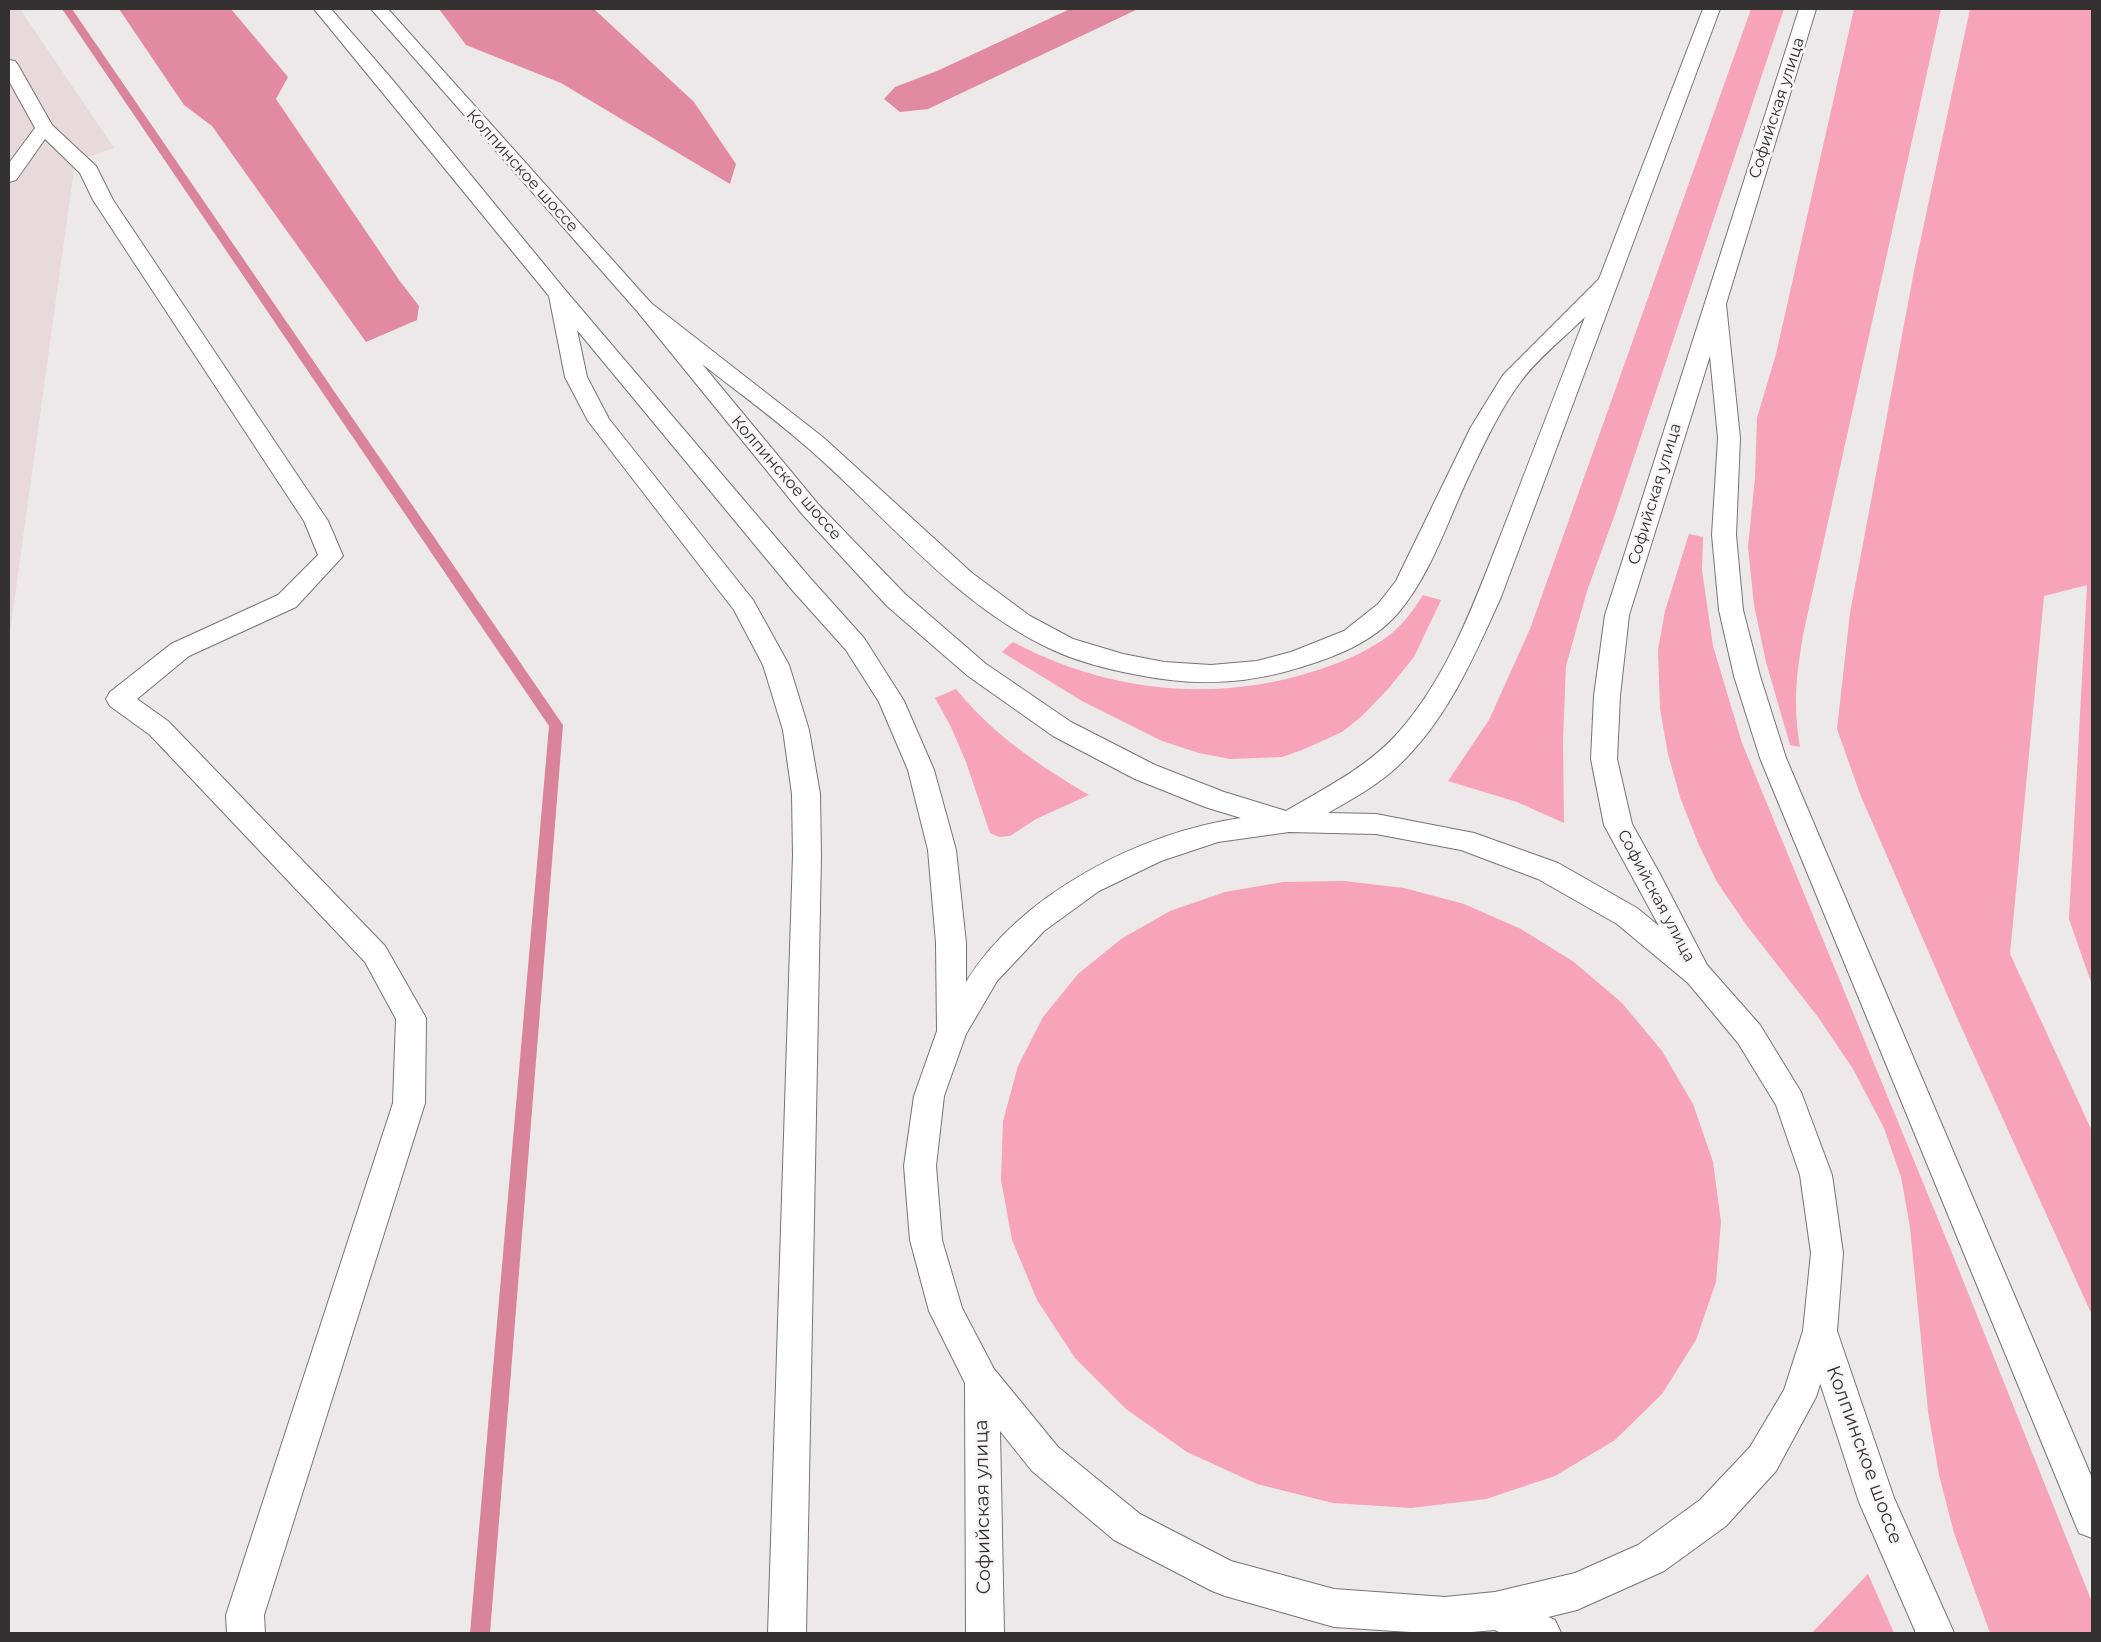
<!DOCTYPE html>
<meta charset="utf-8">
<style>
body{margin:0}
#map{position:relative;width:2101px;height:1642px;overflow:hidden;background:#ede8e9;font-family:Montserrat,sans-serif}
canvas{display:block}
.frame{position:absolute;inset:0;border:10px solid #333131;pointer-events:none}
</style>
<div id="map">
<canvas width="2101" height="1642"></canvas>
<div class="frame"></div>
</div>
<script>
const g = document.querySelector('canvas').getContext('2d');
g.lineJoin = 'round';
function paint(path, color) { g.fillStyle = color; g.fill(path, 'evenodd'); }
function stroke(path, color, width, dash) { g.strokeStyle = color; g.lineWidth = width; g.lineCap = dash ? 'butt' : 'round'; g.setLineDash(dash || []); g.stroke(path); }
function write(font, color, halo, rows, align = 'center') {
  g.font = font + ' Montserrat,sans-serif'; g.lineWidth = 5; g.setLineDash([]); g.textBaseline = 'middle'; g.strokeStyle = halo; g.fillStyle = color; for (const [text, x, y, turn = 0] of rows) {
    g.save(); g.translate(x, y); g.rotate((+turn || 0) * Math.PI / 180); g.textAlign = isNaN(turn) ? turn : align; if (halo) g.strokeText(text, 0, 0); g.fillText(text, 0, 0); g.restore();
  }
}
const built = new Path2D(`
 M9,9H20L114,148L75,162L9,639Z`);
const green = new Path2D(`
 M1751,9H1784L1615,514L1587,591L1566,666L1563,740L1564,823L1517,802L1448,781L1489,720L1530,629Z
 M1854,9H1941L1803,635C1796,678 1793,704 1800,747L1790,745L1766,662L1754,605L1748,547L1755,478L1757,418L1776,354Z
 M1970,9H2092V985L2069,919L2087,585L2044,596L2010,954L2092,1131V1315L1959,1022L1860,794L1837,729L1850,613L1915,266Z
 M1689,534L1703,537L1702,570L1713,646L1742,743L1952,1253L2092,1602V1633H1990L1954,1533L1939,1475L1928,1411L1910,1227L1901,1177L1884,1128L1853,1069L1818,1017L1747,926L1717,882L1698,843L1680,797L1668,754L1660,709L1658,650L1665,611Z
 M1423,595L1441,600L1414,657L1388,689L1361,717L1342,732L1302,750L1282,757L1230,759L1199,753L1162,741L1082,701L1002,652L1013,642C1107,692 1216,704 1318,670C1343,662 1371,650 1392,633C1405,622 1414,609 1423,595Z
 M956,689C992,734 1040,766 1089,795L1036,819L1010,836L999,837L990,833L966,762L951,727L935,698Z
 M1344,881L1404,888L1464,904L1521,929L1574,962L1622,1003L1662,1051L1693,1104L1713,1162L1721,1222L1716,1282L1696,1340L1662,1394L1615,1440L1555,1476L1486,1499L1411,1508L1333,1503L1257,1484L1187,1452L1126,1409L1075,1358L1037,1300L1012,1240L1001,1180L1003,1121L1018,1066L1043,1017L1078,974L1121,939L1170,911L1225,892L1283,882Z
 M1868,1574L1894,1633H1812Z`);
const forest = new Path2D(`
 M119,9H231L288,77L276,99L399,280L419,306L417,320L366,342L212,126L184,105Z
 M439,9H594L694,102L736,164L730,184L561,83L466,45Z
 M1070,9H1138L928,109L900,112L884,99L895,87L937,71Z`);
const stream = new Path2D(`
 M62,9H72L563,725L490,1633H470L549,726Z`);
const service = new Path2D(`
 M9,60L15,61L18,65L52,125L96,166L113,200L328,521L343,556L296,607L189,656L137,699L168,721L385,946L426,1018L425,1103L264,1615L265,1633H227L226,1615L393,1103L396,1019L365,962L150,735L110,706L106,699L110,692L171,644L278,595L318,555L304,521L93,200L80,173L45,139L16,180L9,182V163L35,128L9,81Z`);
const secondary = new Path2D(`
 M1820,1315L1832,1320L1837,1331L1894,1498L1954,1633H1916L1859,1502L1803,1331L1808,1320Z
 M1495,1592L1555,1620L1561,1633H1501L1482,1624L1476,1611L1482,1598Z`);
const primary = new Path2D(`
 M314,9H331L391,78L566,291L811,579L864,638L904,701L934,770L956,850L966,943V982C1020,894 1141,832 1241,818L1205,807L1135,779L1053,736L968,676L887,606L802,514L637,311L371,9H388L651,303L824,438L972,573L1030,616L1073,639L1123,654L1164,662L1211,665L1257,661L1291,652L1344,631L1378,604L1396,581L1471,427L1503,375L1599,279L1703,9H1720L1501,597C1474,657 1447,720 1398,766C1378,785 1352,799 1328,813L1376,814L1474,833L1558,863L1637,908L1659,926L1604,825L1591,759L1594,696L1605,615L1799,9H1816L1726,304L1740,438L1736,535L1743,610L1760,676L1786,758L2092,1478V1538L2079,1533L1760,758L1734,676L1719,610L1712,535L1718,438L1710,356L1629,615L1620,696L1617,759L1632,824L1661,876L1707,965L1760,1025L1801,1092L1832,1175L1843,1253L1837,1331L1816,1397L1776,1471L1726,1526L1664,1571L1577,1610L1495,1630L1460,1633H1425L1334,1627L1225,1596L1212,1591L1114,1540L1032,1471L1000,1431L1004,1633H966L965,1383L929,1311L910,1240L904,1166L914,1096L937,1031L936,943L928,850L908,770L879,702L846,650L793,591L577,330L587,377L609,419L753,600L789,665L809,730L820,794L821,855L806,1633H768L793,855L792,794L783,730L763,665L734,610L588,421L565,377L549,296ZM1585,317C1559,384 1533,451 1507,519C1478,592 1451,674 1397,734C1366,768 1325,788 1286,811L1224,792L1155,765L1071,722L986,664L905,594L818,504L702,364C738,392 775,419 809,449C887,517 957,606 1053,650C1078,662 1112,670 1138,675C1187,685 1235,685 1284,672C1324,661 1370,646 1398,613C1433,572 1449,516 1473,467C1487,438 1502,406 1522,380C1537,359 1566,336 1585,317ZM1289,832L1376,834L1461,850L1538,879L1617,924L1688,983L1738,1043L1776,1105L1800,1175L1811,1253L1803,1331L1784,1390L1750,1447L1700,1500L1638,1545L1575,1573L1495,1592L1445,1597L1334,1589L1231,1561L1140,1514L1058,1447L994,1369L962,1308L942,1240L936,1166L944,1096L966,1034L997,981L1044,931L1099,891L1161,861L1218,842Z`);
const streetNames = [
 ["Софийская улица",1777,108,-72],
 ["Колпинское шоссе",522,171,48],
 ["Колпинское шоссе",786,478,49],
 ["Софийская улица",1655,494,-73],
 ["Софийская улица",1656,896,62]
];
const nearStreetnames = [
 ["Колпинское шоссе",1864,1455,70],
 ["Софийская улица",983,1507,-91]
];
paint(built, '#e7d9dc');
paint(green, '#f7a3b9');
paint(forest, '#e18aa2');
paint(stream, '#da849c');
stroke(service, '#777374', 2);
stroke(secondary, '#777374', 2);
stroke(primary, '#777374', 2);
paint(service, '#fff');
paint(secondary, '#fff');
paint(primary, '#fff');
write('16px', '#333131', '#faf5f6', streetNames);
write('19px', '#333131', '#faf5f6', nearStreetnames);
</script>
